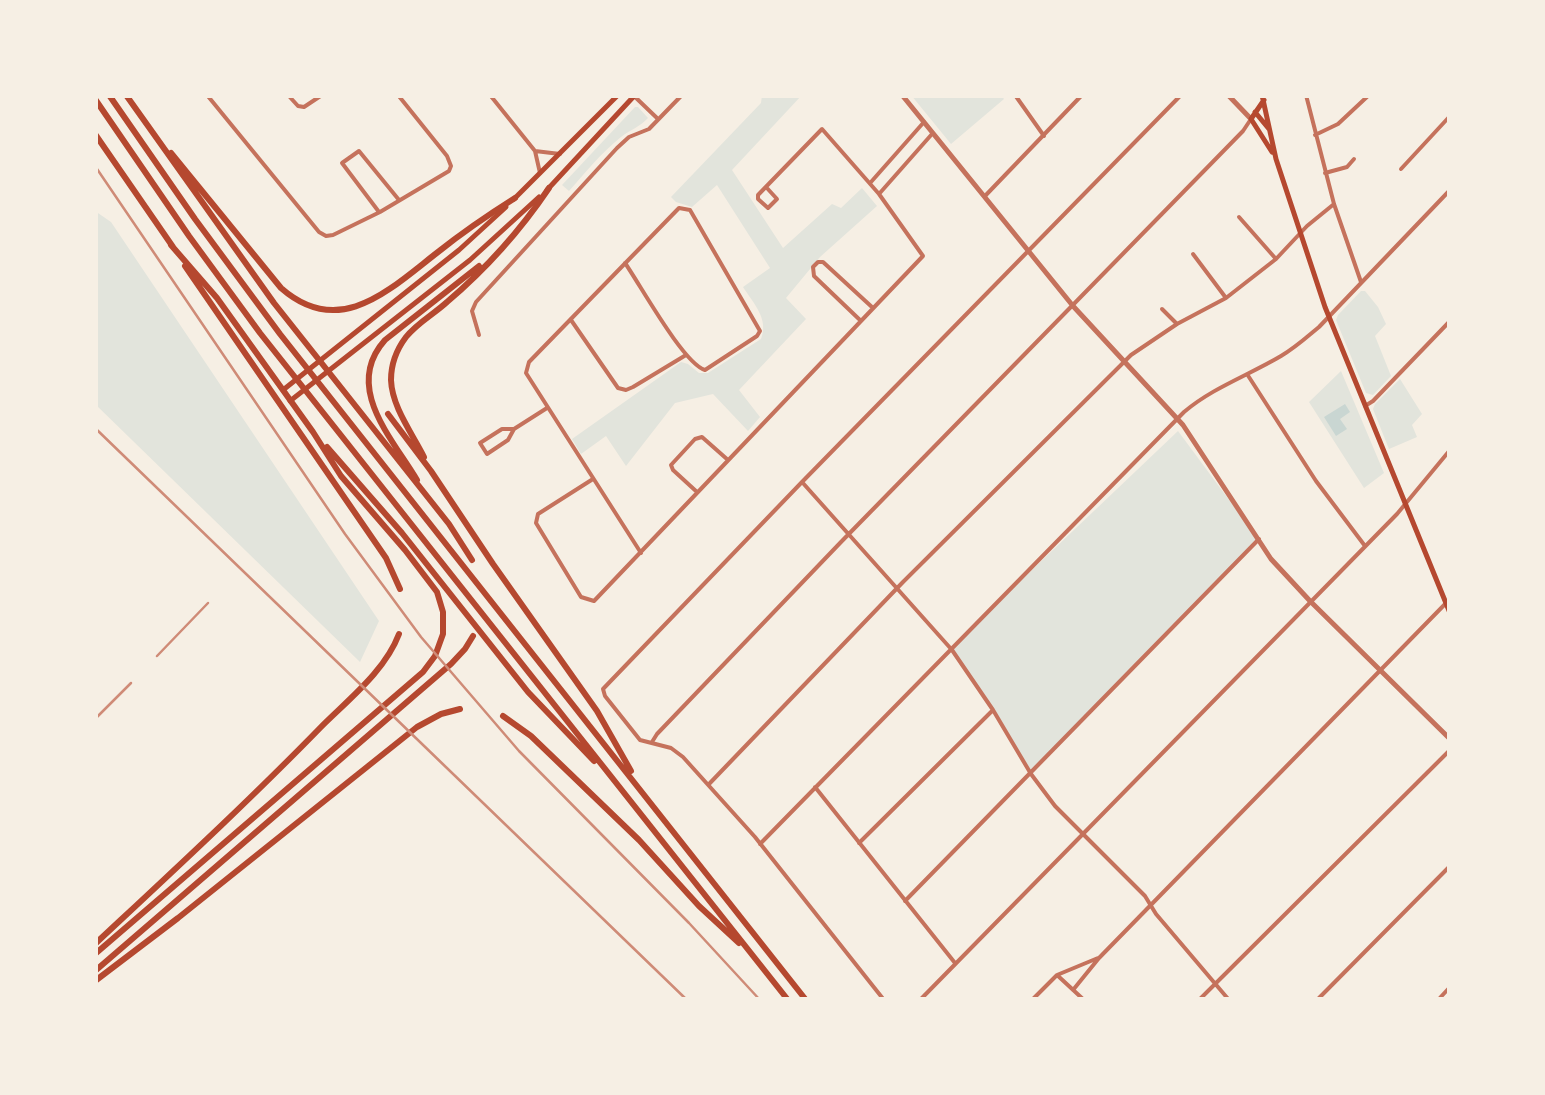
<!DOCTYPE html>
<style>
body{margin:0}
#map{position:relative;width:1545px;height:1095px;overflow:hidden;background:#f6efe4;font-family:Roboto,sans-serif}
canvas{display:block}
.frame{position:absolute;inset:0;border:98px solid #f6efe4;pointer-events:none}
</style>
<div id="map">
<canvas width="1545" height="1095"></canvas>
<div class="frame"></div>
</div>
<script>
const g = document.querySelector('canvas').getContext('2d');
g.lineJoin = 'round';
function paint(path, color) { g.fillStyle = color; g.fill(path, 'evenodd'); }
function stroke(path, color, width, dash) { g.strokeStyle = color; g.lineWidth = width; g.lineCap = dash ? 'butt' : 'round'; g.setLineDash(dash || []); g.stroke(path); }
const green = new Path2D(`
 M762,95H802L732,170L783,248L832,204L841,208L862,188L877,206L820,257L786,298L806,319L739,390L760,417L748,431L713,394L675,403L626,466L606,436L581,454L572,439L681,362L688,364L699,373H708L761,339C769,319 754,304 743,287L770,268L717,185L692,207L676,202L671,197L761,103Z
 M911,95H1001L1004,99L951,144Z
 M635,107H638L648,118C640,127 630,130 621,137C601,153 585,173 569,191L562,185Z
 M95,211L111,222L379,621L360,662L95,404Z
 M1361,291H1365L1378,307L1386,324L1375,336L1391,376L1373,395L1366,393L1336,320L1338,315Z
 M1341,371L1384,473L1364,488L1309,402Z
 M1400,379L1422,414L1412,425L1417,437L1389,449L1373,409L1375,404Z
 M1178,431L1258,539L1032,774L951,647Z`);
const water = new Path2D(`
 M1345,404L1350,412L1340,419L1347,429L1336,436L1324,417Z`);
const minor = new Path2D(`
 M207,95L319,232L326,236L333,235L380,212L449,171L451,166L447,156L398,95
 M288,95L298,106L304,107L322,95
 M490,95L535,151L540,173
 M633,95L658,119
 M1015,95L1044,136
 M1306,95L1334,204L1361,282
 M1315,135L1338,124L1369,95
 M535,151L560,154
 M1401,169L1450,116
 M1325,173L1347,167L1354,159
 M871,182L924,122
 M879,194L932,134
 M985,196L1082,95
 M379,212L342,163L359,151L399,200
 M1239,217L1276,259
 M1193,254L1226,298
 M625,263C641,286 683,363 705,370L757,336L760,331L690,210L679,208L529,362L526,373L641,553
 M1162,309L1177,324
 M571,320L618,388L626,390L633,387L686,355
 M861,321L814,276L813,267L818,262H823L873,308
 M479,335L472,311L476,302L617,148L629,137L649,129L682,95
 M1247,374L1316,481L1365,546
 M1365,406L1373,401L1450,321
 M514,429L508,440L487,454L480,443L502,429H514L547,408
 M593,479L538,514L536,523L581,597L594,601L923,256L879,194L822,129L758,195V199L768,208L777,199L766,187
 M802,482L952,650L993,710L1031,774L1055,806L1145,896L1156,914L1229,1000
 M697,492L673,470L671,465L695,439L702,437L728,460
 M652,742L657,734L841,542L1243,131L1251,119
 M710,783L903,582L1131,355L1177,324L1226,298L1276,259L1307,226L1334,204
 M815,787L955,963
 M859,843L993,710
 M760,844L1184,412C1212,388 1249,375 1281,356C1295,348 1307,337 1319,327L1450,190
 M905,901L1259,539
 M1057,975L1084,1000
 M1073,990L1099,958L1450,599
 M884,1000L755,837L683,757L671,748L640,740L605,696L603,689L802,482L1181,95
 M920,1000L1397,514L1450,450
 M1032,1000L1057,975L1098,958
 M1199,1000L1450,750
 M1317,1000L1450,866
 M1438,1000L1450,987`);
const tertiary = new Path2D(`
 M902,95L1073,306L1183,425L1271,559L1310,601L1450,739
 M1228,95L1251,119`);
const secondary = new Path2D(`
 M1262,95L1276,159L1325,307L1450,613
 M1264,100L1251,119L1272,152
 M1255,112L1269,129
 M547,190L635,95
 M514,199L618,95
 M283,390L459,250L506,207
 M290,401L470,260L539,197`);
const motorway = new Path2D(`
 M109,95L195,219L280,334L806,1000
 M126,95L274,303L449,524L472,560
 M95,99L189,236L260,333L788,1000
 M95,134L173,247
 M171,153L281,288C340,340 390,289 438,252C463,232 488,215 515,198
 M185,266L386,558L400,589
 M388,414L431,471L493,564L597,711L631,771
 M327,447L402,533L528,692L594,761
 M424,457C412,433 392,407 391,380C391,364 397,349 406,337C417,323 434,314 447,302C487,268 520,231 549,188
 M417,480C392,438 343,387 385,340L479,266
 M503,716L531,736L639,840L699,906L739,943
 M95,944C171,873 248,802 321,727C349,699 385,671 399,634
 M95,954L423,672L435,656L443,634V612L437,592L405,550L341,476L313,432L217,298L171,245
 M95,971L451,664L465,649L473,636
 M95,981L178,918L417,727L441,714L460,709`);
const rail = new Path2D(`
 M95,166L345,534L421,637L519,751L689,923L760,1000
 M95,428L687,1000
 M157,656L208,603
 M95,719L131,683`);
paint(green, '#e2e4dc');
paint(water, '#c9d6d2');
stroke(minor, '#c5725c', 4);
stroke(tertiary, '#c5725c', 5);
stroke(secondary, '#b5482f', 5);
stroke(motorway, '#b5482f', 6);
stroke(rail, '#cf8b77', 2.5);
</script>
